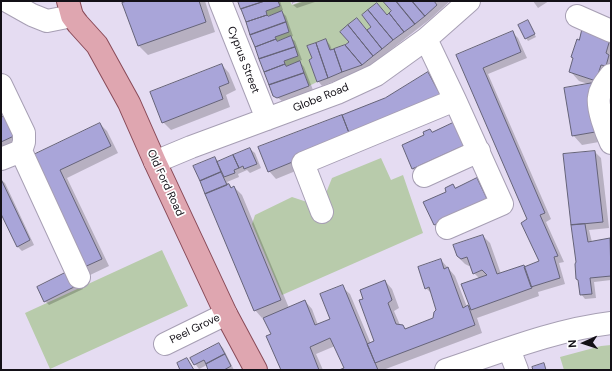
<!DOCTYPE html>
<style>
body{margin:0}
#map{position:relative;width:612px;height:371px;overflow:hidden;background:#e5dcf2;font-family:"DM Sans",sans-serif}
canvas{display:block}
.frame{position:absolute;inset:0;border:2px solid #131017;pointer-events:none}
.north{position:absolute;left:564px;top:323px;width:40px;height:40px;-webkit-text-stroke:3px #fff;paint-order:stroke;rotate:267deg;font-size:11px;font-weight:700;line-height:16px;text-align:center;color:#131017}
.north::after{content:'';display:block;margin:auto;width:14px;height:18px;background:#131017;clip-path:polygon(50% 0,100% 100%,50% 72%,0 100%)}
</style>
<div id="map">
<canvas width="612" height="371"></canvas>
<div class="frame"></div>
<div class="north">N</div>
</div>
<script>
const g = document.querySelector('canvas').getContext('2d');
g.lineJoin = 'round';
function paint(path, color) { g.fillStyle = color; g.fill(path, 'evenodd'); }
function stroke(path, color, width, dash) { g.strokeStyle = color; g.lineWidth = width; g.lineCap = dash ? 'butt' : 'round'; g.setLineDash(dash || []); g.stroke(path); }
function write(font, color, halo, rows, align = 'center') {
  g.font = font + ' "DM Sans",sans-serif'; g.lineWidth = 3.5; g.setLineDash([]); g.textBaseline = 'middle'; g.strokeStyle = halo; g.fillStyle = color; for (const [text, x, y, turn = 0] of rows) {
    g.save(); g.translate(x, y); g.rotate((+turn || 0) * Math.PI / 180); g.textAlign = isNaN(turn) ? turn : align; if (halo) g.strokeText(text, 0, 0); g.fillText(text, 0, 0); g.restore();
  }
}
const green = new Path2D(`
 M278,1H290L292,5L302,1H383L391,11L387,15L377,3L362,15L371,27L367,30L357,18L340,32L349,42L345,45L330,50L326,39L307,46L312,58L309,60L317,82L309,86L300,61L286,66L284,61L298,56L291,36L277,41L275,37L289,31L282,11L268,16L266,11L280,6Z
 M381,158L391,180L403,175L423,233L282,295L252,224L255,215L292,197L307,202L326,193L332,178Z
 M162,250L188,306L50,369L25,313Z
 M611,345V370H564L560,357L601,346Z`);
const shadow = new Path2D(`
 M130,1H205L215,32L148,55L138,45Z
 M239,1H280L283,10L281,11L286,16L293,36L290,37L295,41L302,60L299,61L304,67L313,90L282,101L274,95Z
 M291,1H299L293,3V5Z
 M305,1H314L315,2L297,8L293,5Z
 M384,1H450L429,20L366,69L322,86L318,81L313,59L326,40L330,45L332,50L346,46L392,11Z
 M533,1H549L538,8Z
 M529,24L536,37L528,41L519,26Z
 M512,32L518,38L527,58L488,74L551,219L546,222L564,262L559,263L565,284L538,292L539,296L477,318L482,333L383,370H342L345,369L335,346L316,354L323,370H282L272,335L264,317L262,318L255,310L215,158L219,162L250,149L255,153L261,168L250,173L247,170L238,174L239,177L227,182L232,188L234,187L242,195L289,308L305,301L312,309L318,325L331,320L342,287L350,294L371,344L375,342L364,299L385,281L392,289L399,308L394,311L400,325L403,326L407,330L433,319L437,310L432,294L426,288L441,260L455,276L467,307L470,305L480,279L474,273L471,265L469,266L465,264L457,256L483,236L490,243L501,274L540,262L528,219L458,56Z
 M611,36V73L605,89L610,140L582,145L573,135L591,85L579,81L570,71Z
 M222,65L229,73L236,90L226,95L230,107L171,130L163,122Z
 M428,73L435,80L449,106L401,128L276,179L269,171Z
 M1,119L25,146L1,158Z
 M455,123L472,153L420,176L412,168L433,133Z
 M100,124L107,131L118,153L67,178L109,266L88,276L28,158Z
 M595,152L601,158L609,228L589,230L592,242L611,240V280L594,282L596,298L585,299L581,294L564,155Z
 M477,179L485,187L494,209L442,232L434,224L448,193L453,185L456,189Z
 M1,180L5,183L34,245L22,251L17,246L1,212Z
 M77,275L83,289L49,305L45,301Z
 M219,344L223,348L234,370H210L207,365L199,369L191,358Z`);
const building = new Path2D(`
 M127,1H199L206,22L138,46L122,3Z
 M238,1H265L241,9Z
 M265,1H278L280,6L266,11L267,15L246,22L241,9Z
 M383,1H396L415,24L404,32L389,13L391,11Z
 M396,1H412L425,16L415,24Z
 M412,1H434L437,5L425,16Z
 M377,3L387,15L389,13L404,32L393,40L368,10Z
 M368,10L393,40L382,49L367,30L371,27L362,15Z
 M282,11L286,22L250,35L246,22L267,15L268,16Z
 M357,18L382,49L373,56L348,25Z
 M528,20L535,34L525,39L518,25Z
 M286,22L289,32L275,37L276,39L255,47L250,35Z
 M348,25L373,56L362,65L345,45L349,42L340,32Z
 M583,26L611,36L606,53L609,55L606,66L601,65L596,81L569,72L573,58L571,57L577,39L579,40Z
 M513,31L521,52L483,68L545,213L540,215L558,256L554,257L560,278L531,287L524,267L539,261L521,223L527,219L456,55Z
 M291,36L295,47L259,59L255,47L276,39L277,41Z
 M326,39L330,50L334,49L342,72L328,78L316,43Z
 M316,43L328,78L317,82L309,60L312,58L307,46Z
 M345,45L362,65L342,72L334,49Z
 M295,47L298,56L284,61L285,64L264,72L259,59Z
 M300,61L304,73L269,85L264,72L285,64L286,66Z
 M222,64L229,83L219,87L223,99L162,123L150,92Z
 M428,72L442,98L351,138L342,115L385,98Z
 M304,73L309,86L277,98L273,96L269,85Z
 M593,83L601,131L572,136L564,88Z
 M6,115L16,135L1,142V118Z
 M342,115L351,138L268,172L258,147Z
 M455,122L465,145L412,169L402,145L424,135L423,132L430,129L432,132Z
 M100,123L111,146L60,170L102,259L80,269L27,158Z
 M250,148L257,164L244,169L243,166L239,168L233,155Z
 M595,151L603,222L571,225L563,154Z
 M233,155L239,168L234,170L235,173L224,177L217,162Z
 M215,157L221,172L200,181L193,166Z
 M221,172L227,185L205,194L200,181Z
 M477,178L488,201L434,225L423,202L446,192L445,188L453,184L455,188Z
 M1,179L30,240L17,247L1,214Z
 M229,184L231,188L234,186L281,300L254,311L205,194Z
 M585,224L588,242L610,238L611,276L590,278L592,294L580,295L578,280L576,279L575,264L576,262L571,225Z
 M483,235L497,274L524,265L532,288L471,310L461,284L487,275L482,270L473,274L467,257L461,259L457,256L453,245Z
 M441,259L444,269L448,267L463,308L468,305L475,325L375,363L367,344L374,341L359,300L363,299L360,290L385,280L392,300L388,303L396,324L403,325L405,329L433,318L434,312L436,310L429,287L425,289L418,267Z
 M73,269L80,284L44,302L37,287Z
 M343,285L378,370H339L344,368L330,338L310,347L319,370H281L266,336L271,334L263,318L305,300L315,325L330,319L320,294Z
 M219,343L225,354L206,364L204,360L194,365L190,358Z
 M225,354L231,366L224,370H208L206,364Z
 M187,358L194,370H180L177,363Z
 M544,363L546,370H533L532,367Z`);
const minor = new Path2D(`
 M7,1L32,15L47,21L72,16
 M220,1L267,119
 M577,16L611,31
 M426,39L455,100L502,204L447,228
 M611,75C606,82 600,88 599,97C597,108 606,132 611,143
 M1,85L24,133V142L21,151L1,159
 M21,151L79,277
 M155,162L191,147L337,93L376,75L426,39L469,1
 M424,176L479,151
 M322,212L303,163L455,100
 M165,344L226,314
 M509,349L517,370
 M446,370C500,352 554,330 611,323`);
const major = new Path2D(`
 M68,1L72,16L78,24L97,45L129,103L155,162L226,314L256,370`);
const streetNames = [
 ["Cyprus Street",243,60,69],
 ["Globe Road",321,98,-22],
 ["Old Ford Road",165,183,65],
 ["Peel Grove",195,329,-26]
];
paint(green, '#b8cbab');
paint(shadow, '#0003');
paint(building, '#a9a5d9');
stroke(building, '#656378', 1);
stroke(minor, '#a79fb4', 24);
stroke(major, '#894a58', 24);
stroke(minor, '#fff', 22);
stroke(major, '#dfa6b0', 22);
write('11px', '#131017', '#fff', streetNames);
</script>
